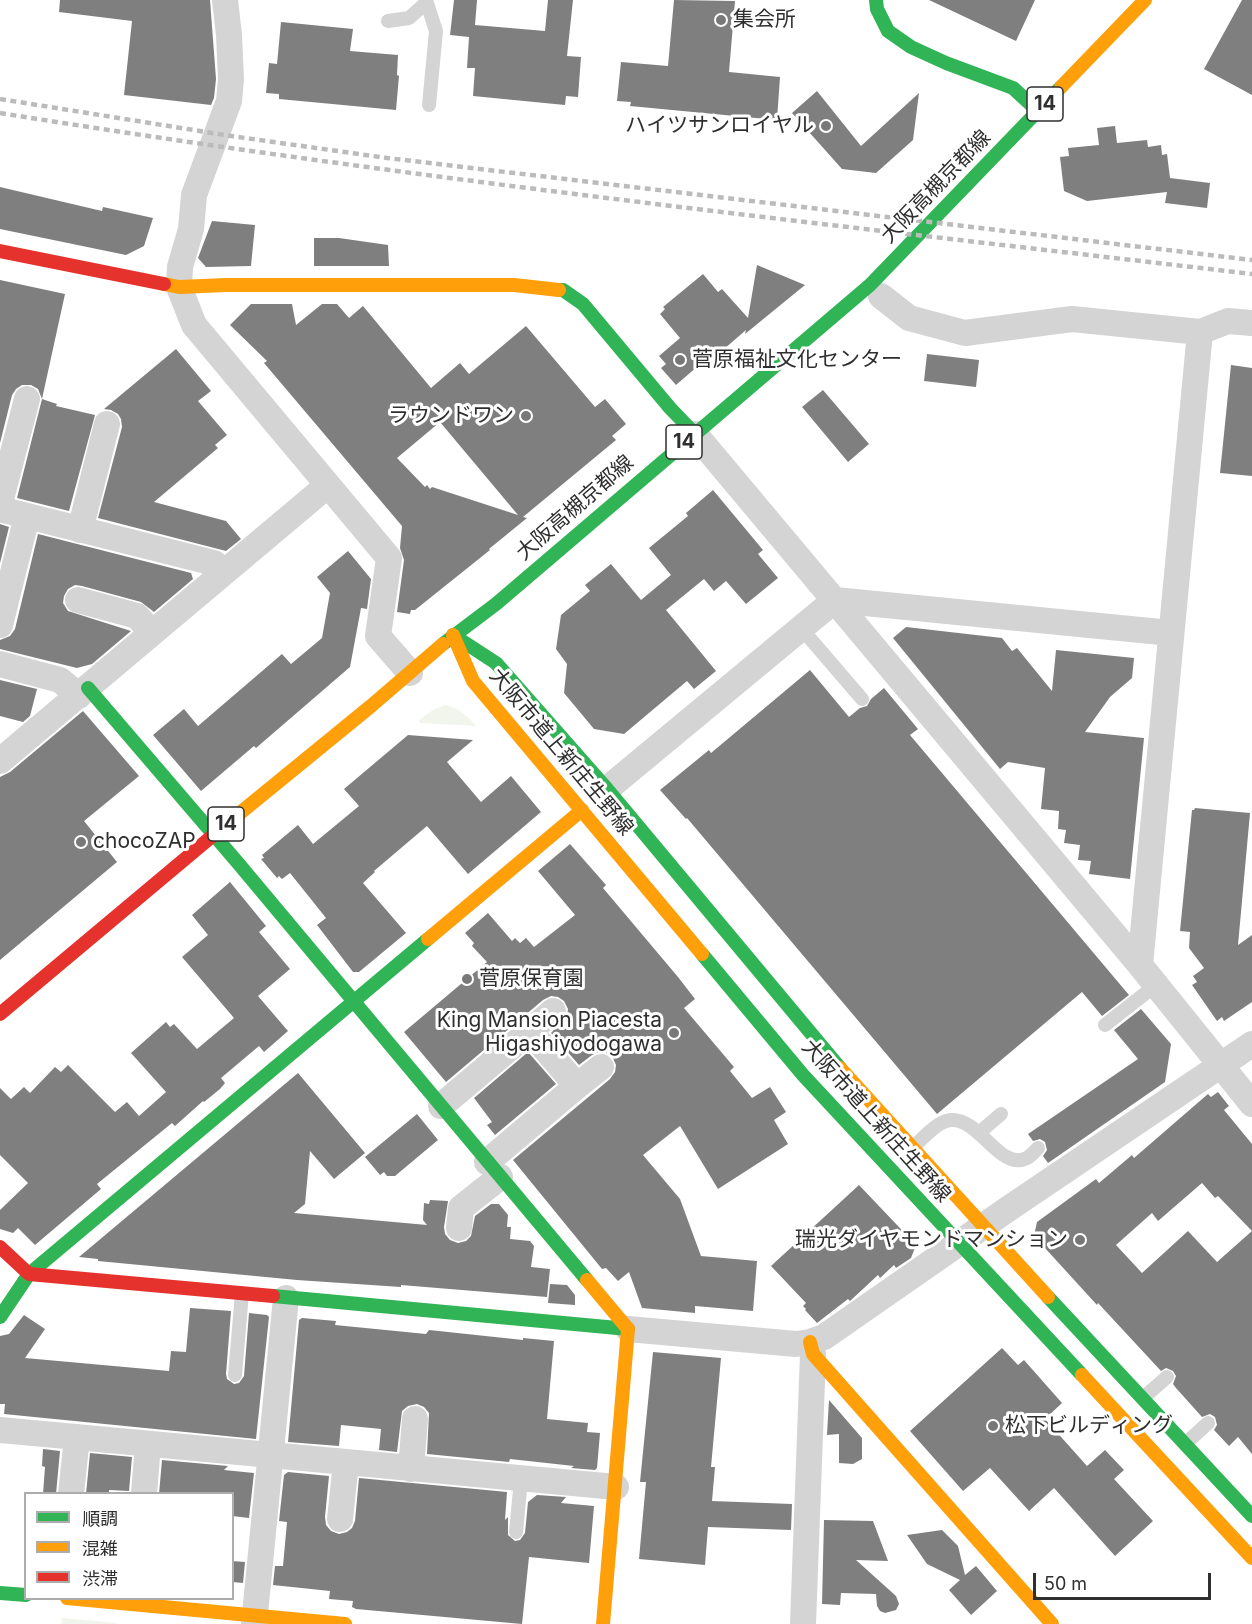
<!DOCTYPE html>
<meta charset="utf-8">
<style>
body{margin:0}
#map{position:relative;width:1252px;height:1624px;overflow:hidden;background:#fff;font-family:Inter,"Noto Sans JP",sans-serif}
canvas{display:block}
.legend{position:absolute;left:24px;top:1492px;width:210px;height:108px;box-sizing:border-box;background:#fff;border:2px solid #acacac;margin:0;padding:8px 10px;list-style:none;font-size:18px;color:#2f2f2f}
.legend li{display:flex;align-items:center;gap:12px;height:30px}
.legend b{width:30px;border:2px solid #acacac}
.scale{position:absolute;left:1033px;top:1573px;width:178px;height:27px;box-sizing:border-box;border:3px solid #2f2f2f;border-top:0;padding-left:8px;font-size:18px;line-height:21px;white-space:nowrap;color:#2f2f2f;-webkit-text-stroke:4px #fff;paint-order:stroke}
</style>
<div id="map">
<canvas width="1252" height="1624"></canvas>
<ul class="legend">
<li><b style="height:8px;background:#30b455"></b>順調</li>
<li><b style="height:8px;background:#ff9f0a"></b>混雑</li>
<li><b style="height:8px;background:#e5322d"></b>渋滞</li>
</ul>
<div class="scale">50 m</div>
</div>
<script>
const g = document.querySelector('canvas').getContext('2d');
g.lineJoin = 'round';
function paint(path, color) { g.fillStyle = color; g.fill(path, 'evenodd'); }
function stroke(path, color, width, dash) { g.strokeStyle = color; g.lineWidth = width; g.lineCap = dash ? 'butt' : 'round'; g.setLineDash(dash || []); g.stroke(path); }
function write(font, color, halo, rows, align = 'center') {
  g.font = font + ' Inter,"Noto Sans JP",sans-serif'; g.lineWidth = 6; g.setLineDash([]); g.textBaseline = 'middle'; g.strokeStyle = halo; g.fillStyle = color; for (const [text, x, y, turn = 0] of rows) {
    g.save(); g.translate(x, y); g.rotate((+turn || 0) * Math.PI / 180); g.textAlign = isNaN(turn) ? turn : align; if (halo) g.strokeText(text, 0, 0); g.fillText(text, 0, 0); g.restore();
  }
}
const green = new Path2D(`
 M445,705C459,708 466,715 476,726L420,723L419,720L433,710Z
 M62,1618L117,1623V1624H61Z`);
const building = new Path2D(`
 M60,0H210L216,79L214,98L211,105L124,95L132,21L59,12Z
 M454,0H477L475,25L545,31L548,0H573L567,56L581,57L578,97L566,96L565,105L473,96L475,68H467L469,37L450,35Z
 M674,0L735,1L729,72L780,77L777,120L630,106L631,102L617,101L621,62L668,66Z
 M929,0H1035L1016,41Z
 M1242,0H1252V95L1204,69Z
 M281,22L353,29L350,51L398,55L397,75L399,76L396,110L279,99V94L266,93L269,63L277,64Z
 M817,91L861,146L919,93L913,140L876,173L842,169L792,113Z
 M1115,126L1117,143L1147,140L1148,147L1161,145L1162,155L1167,154L1170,178L1210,183L1207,208L1165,203L1167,192L1087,201L1064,191L1060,157L1069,156L1068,148L1099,145L1097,128Z
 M0,187L102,211L103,207L153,218L144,246L126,255L0,229Z
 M212,221L255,225L251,266L206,267L198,258Z
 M314,238H339L388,245L389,266H314Z
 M757,265L805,285L745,334L746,330L709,362L706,359L676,385L661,368L666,364L659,356L680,338L660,314L665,309L663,307L703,274L718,292L722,289L748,318Z
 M0,280L65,294L42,399L38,389L31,385H22L16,389L12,395L0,443Z
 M251,304H292L296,325L322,304H337L349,318L363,306L431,388L460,363L469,374L526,326L595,407L605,399L626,424L612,436L616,440L523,517L527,518L489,549L490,550L415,610H411L410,614L397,612L404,560L400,548L402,526L264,363L267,361L230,325ZM440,422L518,515L432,487L430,489L427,485L425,487L397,458Z
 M176,349L211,391L198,401L227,435L215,445L218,448L154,502L226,521L241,539L226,551L98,518L122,427L121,419L118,414L111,410L104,409Z
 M927,354L979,360L976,387L924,381Z
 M1231,365L1252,368V476L1220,473Z
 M823,390L869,444L848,462L802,407Z
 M42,399L57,404L56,406L95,415L69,511L17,498Z
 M713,490L763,550L758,554L778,578L746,604L726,581L714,591L704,579L666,610L716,671L694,689L687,681L624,734L594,729L564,693L567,664L556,649L561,615L590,591L585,585L611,564L641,600L671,575L649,548L688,516L686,513Z
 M0,524L9,527L0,563Z
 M38,534L191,573L193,579L154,612L141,602L82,586L75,585L68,589L64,596L63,603L68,611L131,631L92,664L77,668L0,649V640L10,636L15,629Z
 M348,551L371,579L367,609L361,608L350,667L256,748L254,746L201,791L153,735L184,709L198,726L282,654L291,664L322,638L330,593L317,577Z
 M906,627L1002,638L1012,651L1017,648L1052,691L1056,650L1134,658L1132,678L1110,697L1085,732L1144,738L1130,879L1089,874L1091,861L1078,860L1080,845L1064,843L1066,830L1058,829L1059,811L1041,809L1045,768L1008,762L1000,769L893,638Z
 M810,670L849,717L860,708L867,706L871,699L884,688L918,729L910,735L1129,995L1102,1016L1082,992L937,1114L687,818L686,819L660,790L709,750L711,753Z
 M0,680L37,689L30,716L23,722L0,716Z
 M83,711L139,776L84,821L117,862L0,960V777L10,772Z
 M408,735L473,740L447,762L481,802L511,776L541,812L468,874L427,826L374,871L375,872L363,883L406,933L359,972H353L317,925L326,918L290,873L282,879L279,876L277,878L261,859L264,858L262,855L298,825L313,844L359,806L344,789Z
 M1195,808L1250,813L1238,945L1252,935V1002L1224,1021L1222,1017L1217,1021L1192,985L1197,982L1193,976L1204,968L1189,948L1190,932L1180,931L1192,810H1194Z
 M570,844L606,885L603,888L678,977L695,999L684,1008L734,1067L730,1071L752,1098L770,1087L786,1112L774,1120L788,1144L718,1189L680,1126L643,1155L680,1199L701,1256L757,1261L753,1311L695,1306V1313L642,1308L629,1272L618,1281L606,1268L602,1269L513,1160L610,1079L615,1072L616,1065L613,1058L606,1053L599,1052L592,1055L579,1065L551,1033L567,1016L568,1009L564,1001L558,997L551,996L543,1000L446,1082L404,1032L487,962L472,946L474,943L465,933L488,913L512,941L515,938L520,943L526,938L534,947L575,915L538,871Z
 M230,882L266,926L259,932L290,969L258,996L288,1031L264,1052L259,1046L221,1078L225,1083L220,1089L204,1102L203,1101L175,1126L172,1123L97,1184L101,1189L35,1245L18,1228L13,1233L0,1229V1210L28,1183L0,1155V1088L11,1099L24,1087L30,1093L55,1067L61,1072L68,1065L115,1112L127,1102L139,1116L166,1092L131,1053L166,1022L170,1027L174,1024L197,1049L234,1018L182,957L208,935L192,915Z
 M1141,1009L1171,1044L1165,1082L1048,1163L1043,1156L1047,1150L1045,1142L1040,1139L1033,1141L1028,1134L1138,1059L1114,1030Z
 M528,1052L556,1084L495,1135L487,1125L492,1122L474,1098Z
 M298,1073L365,1153L334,1179L310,1151L305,1204L294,1213L427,1225L423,1220L424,1203L429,1204L430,1200L448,1201L444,1227L445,1234L450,1240L458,1243L466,1241L471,1236L475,1216L491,1204H499L508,1215L507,1227H511L510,1239L530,1241L534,1246L531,1267L550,1269L547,1297L401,1285V1287L297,1280L98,1261V1259L79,1257Z
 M1218,1092L1229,1106L1224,1110L1252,1144V1231L1218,1196L1215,1198L1202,1183L1158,1221L1152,1213L1116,1245L1142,1273L1188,1231L1217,1262L1252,1231V1454L1238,1437L1229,1446L1214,1430L1217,1425L1215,1417L1210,1414L1202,1417L1176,1388L1173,1384L1176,1376L1173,1371L1166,1368L1161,1371L1098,1303L1097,1305L1034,1236L1037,1222L1096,1179L1099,1183L1132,1155L1134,1158L1201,1100L1208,1094L1211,1097Z
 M417,1114L438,1140L395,1176H387L384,1172L380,1175L365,1157Z
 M859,1185L916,1245L911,1258L896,1268L894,1265L880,1278L878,1275L850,1301L848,1299L817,1323L805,1310L806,1309L803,1306L806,1303L771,1266Z
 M550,1284L567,1285L575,1295V1305L548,1303Z
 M190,1308L231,1311L226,1374L227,1379L234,1384L239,1383L244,1376L249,1313L267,1315L269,1317L256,1439L4,1414L5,1404H0V1336L9,1334L24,1315L45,1329L25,1358L169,1371L171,1351L186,1352Z
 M302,1318L336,1321L335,1325L426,1334L429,1330L523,1340V1338L554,1341L547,1419L588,1423L587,1432L600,1433L597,1468L595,1470L571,1468L574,1466L510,1459L509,1462L427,1454L429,1413L424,1407L417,1404L408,1406L402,1411L397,1452L379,1450L381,1429L341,1425L339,1446L288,1442L299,1320Z
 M1002,1348L1018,1365L1024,1360L1062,1403L1045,1419L1087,1466L1105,1450L1124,1470L1114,1479L1153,1521L1115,1556L1054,1488L1029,1511L990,1468L963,1491L910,1431Z
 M653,1352L721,1358L711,1467H715L712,1501L792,1504L791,1530L708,1527L705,1565L639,1559L646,1482H640Z
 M829,1400L862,1438V1459L853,1464L839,1463V1434L827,1435Z
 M43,1449L60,1451L56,1494H43L45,1467L42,1466Z
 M90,1453L132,1457L129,1491L109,1490V1494H86Z
 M162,1460L228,1466L224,1470L254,1473L249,1518L232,1516V1494H159Z
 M288,1472L329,1476L325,1517L326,1525L331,1531L339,1534L347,1532L352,1528L355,1521L359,1478L507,1492L505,1520L508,1517V1535L515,1541L520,1540L525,1533L528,1502L537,1495L566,1497L561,1503L594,1506L589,1563L529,1557L522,1624L356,1609L352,1607L353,1601L329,1599L330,1591L273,1585L275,1566H283L287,1522L279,1521L284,1475Z
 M824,1520L873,1521L888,1561L856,1560L896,1596L899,1604L896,1610L885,1613L880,1611L877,1606L876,1594L841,1593L840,1605L822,1604Z
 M942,1530L958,1546L965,1575L976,1566L997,1591L971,1615L949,1590L960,1580L927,1564L907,1535Z
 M232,1561L245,1562L243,1583L232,1582Z`);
const lane = new Path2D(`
 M426,0L436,31L429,105
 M388,21L409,18L426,3
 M801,628L862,699
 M1105,1025L1156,985
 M980,1132L1001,1114
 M913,1147C923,1139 937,1121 951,1120C980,1118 1000,1172 1027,1158C1031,1156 1035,1151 1038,1148
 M235,1375L242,1293
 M1143,1398L1167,1377
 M1185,1444L1208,1423
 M516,1532L521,1479`);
const street = new Path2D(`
 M225,0L229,35L231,79L229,101L194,195L191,229L180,267L179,287L194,325L389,558L378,636L410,673
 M881,296L909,318L965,333L1072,319L1200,332L1228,321L1252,323
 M695,434L1140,965L1252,1104
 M0,503L27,399
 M0,509L214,563L223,572
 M80,530L107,424
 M78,600L137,616L152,633
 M0,625L27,516
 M0,664L60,680L79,696
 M0,761L328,485
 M607,789L835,600L1171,633
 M1140,965L1200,332
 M530,1031L553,1011
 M577,1086L601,1067
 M441,1106L530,1031L577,1086L487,1162
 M459,1228L461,1208L500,1177
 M628,1329L796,1344L810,1342L824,1337L1008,1209L1252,1044
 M0,1430L616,1487
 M411,1469L415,1419
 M71,1494L77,1437
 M144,1494L148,1444
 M340,1519L346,1462
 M254,1624L286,1298
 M803,1624L813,1354`);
const fast = new Path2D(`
 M876,0L877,9L888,31L911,47L946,63L1013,88L1038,111
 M559,290H563L583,304L670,408L695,434
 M453,635L496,663L607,789L840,1068
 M443,644L496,604L870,285L1061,87
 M88,688L238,863L587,1280
 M702,954L803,1075L1082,1375
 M273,1296L628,1329
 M1048,1297L1252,1516
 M0,1317L29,1274L428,939
 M0,1593L26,1595`);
const slow = new Path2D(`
 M1061,87L1145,0
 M164,284L179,287L226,285H514L559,290
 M453,635L473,681L702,954
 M229,822L371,706L443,644
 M428,939L582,810
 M840,1068L1048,1297
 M587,1280L628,1329L603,1624
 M810,1342L813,1354L1052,1624
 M1082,1375L1252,1558
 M67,1598L345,1624`);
const jam = new Path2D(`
 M0,251L164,284
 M0,1014L229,822
 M0,1247L29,1274L273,1296`);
const rail = new Path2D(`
 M0,99L231,136L387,158L1252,260
 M0,113C416,180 834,225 1252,274`);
const markers = [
 [721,20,6,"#787878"],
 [826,126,6,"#787878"],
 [680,360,6,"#787878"],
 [526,416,6,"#787878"],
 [81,842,6,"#787878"],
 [467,979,6,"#787878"],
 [674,1033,6,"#787878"],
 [1080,1240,6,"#787878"],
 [993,1426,6,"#787878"]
];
const shields = [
 [1045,104,36],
 [684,442,36],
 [226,824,36]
];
const shieldNames = [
 ["14",1045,104],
 ["14",684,442],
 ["14",226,824]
];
const poiNames = [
 ["集会所",733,20],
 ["ハイツサンロイヤル",814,126,"right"],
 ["菅原福祉文化センター",692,360],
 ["ラウンドワン",514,416,"right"],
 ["chocoZAP",93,842],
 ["菅原保育園",479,979],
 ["King Mansion Piacesta",662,1021,"right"],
 ["Higashiyodogawa",662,1045,"right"],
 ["瑞光ダイヤモンドマンション",1068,1240,"right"],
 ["松下ビルディング",1005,1426]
];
const streetNames = [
 ["大阪高槻京都線",936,187,-46],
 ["大阪高槻京都線",575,508,-41],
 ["大阪市道上新庄生野線",561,752,50],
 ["大阪市道上新庄生野線",876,1121,48]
];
paint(green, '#f1f5ec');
paint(building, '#7f7f7f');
stroke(lane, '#d4d4d4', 14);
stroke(street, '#d4d4d4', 26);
stroke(fast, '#30b455', 14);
stroke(slow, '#ff9f0a', 14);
stroke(jam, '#e5322d', 14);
stroke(rail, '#bbb', 4.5, [6, 4.5]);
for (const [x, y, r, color] of markers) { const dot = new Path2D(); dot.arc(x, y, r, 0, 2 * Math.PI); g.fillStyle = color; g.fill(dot); stroke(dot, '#fff', 2); }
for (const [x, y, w] of shields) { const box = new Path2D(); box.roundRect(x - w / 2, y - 17, w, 34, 4.5); g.fillStyle = '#fff'; g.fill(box); stroke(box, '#2f2f2f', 1.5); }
write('bold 20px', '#2f2f2f', null, shieldNames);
write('21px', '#2f2f2f', '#fff', poiNames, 'left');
write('21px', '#2f2f2f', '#fff', streetNames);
</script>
